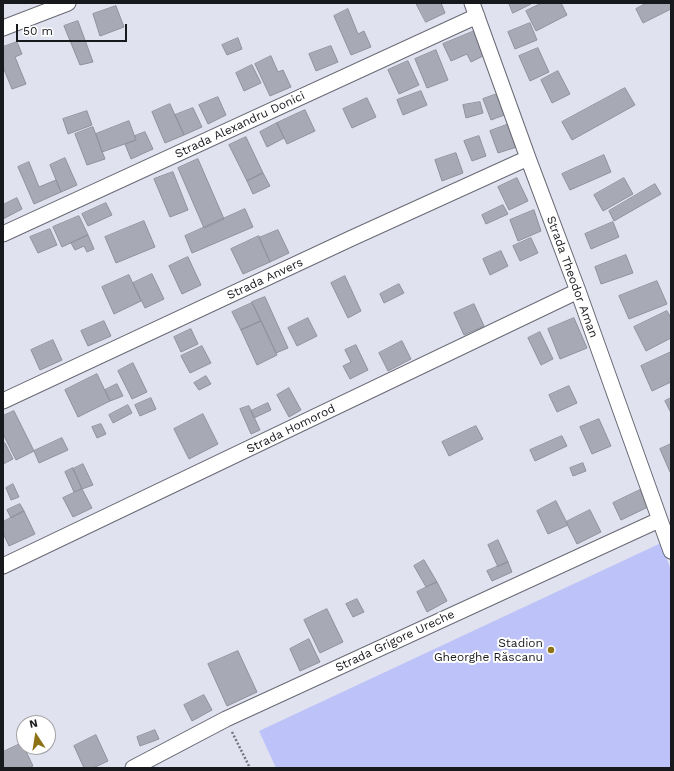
<!DOCTYPE html>
<meta charset="utf-8">
<style>
body{margin:0}
#map{position:relative;width:674px;height:771px;overflow:hidden;background:#e0e2ef;font-family:"Work Sans",sans-serif}
canvas{display:block}
.frame{position:absolute;inset:0;border:4px solid #18191d;pointer-events:none}
.north{position:absolute;left:16px;top:715px;width:40px;height:40px;box-sizing:border-box;background:#fff;border:1px solid #a3a3a5;border-radius:50%;rotate:348deg;font-size:11px;font-weight:700;line-height:16px;text-align:center;color:#18191d}
.north::after{content:'';display:block;margin:auto;width:14px;height:18px;background:#8d7216;clip-path:polygon(50% 0,100% 100%,50% 72%,0 100%)}
.scale{position:absolute;left:16px;top:24px;width:111px;height:18px;box-sizing:border-box;border:2px solid #18191d;border-top:0;padding-left:5px;font-size:12px;line-height:14px;white-space:nowrap;color:#18191d;-webkit-text-stroke:3px #fff;paint-order:stroke}
</style>
<div id="map">
<canvas width="674" height="771"></canvas>
<div class="frame"></div>
<div class="north">N</div>
<div class="scale">50 m</div>
</div>
<script>
const g = document.querySelector('canvas').getContext('2d');
g.lineJoin = 'round';
function paint(path, color) { g.fillStyle = color; g.fill(path, 'evenodd'); }
function stroke(path, color, width, dash) { g.strokeStyle = color; g.lineWidth = width; g.lineCap = dash ? 'butt' : 'round'; g.setLineDash(dash || []); g.stroke(path); }
function write(font, color, halo, rows, align = 'center') {
  g.font = font + ' "Work Sans",sans-serif'; g.lineWidth = 4; g.setLineDash([]); g.textBaseline = 'middle'; g.strokeStyle = halo; g.fillStyle = color; for (const [text, x, y, turn = 0] of rows) {
    g.save(); g.translate(x, y); g.rotate((+turn || 0) * Math.PI / 180); g.textAlign = isNaN(turn) ? turn : align; if (halo) g.strokeText(text, 0, 0); g.fillText(text, 0, 0); g.restore();
  }
}
const green = new Path2D(`
 M661,543L671,570V768H276L259,731Z`);
const building = new Path2D(`
 M416,3H441L445,13L426,22Z
 M509,3H531V4L513,13Z
 M542,3H561L567,15L536,31L526,11Z
 M647,3H671V9L643,23L636,9Z
 M116,6L124,27L100,36L93,14Z
 M348,9L358,34L364,31L371,47L351,55L334,16Z
 M78,21L93,62L80,65L64,26Z
 M530,23L537,40L515,49L508,32Z
 M477,30L487,54L471,62L467,54L451,61L443,44Z
 M238,38L242,49L227,55L222,45Z
 M17,42L22,54L15,57L26,84L12,89L3,67V47Z
 M331,46L338,62L316,71L309,54Z
 M538,48L549,72L530,81L519,56Z
 M436,50L448,80L427,88L415,59Z
 M271,56L278,72L283,70L291,87L270,96L255,64Z
 M408,61L419,85L399,94L388,70Z
 M252,65L261,83L244,91L236,73Z
 M558,71L570,94L552,103L541,80Z
 M625,88L635,105L572,140L562,122Z
 M421,91L427,105L403,115L397,100Z
 M500,93L507,114L491,120L483,99Z
 M218,97L226,115L208,124L199,105Z
 M367,98L376,117L352,128L343,109Z
 M480,102L483,113L466,118L463,105Z
 M170,104L184,135L165,143L152,112Z
 M193,108L202,127L184,135L175,115Z
 M305,110L315,131L287,144L277,123Z
 M87,111L92,125L68,134L63,119Z
 M129,121L136,140L102,152L96,134Z
 M277,123L284,138L267,147L260,132Z
 M512,123L520,146L498,153L490,131Z
 M93,127L105,159L87,165L75,134Z
 M145,132L153,149L131,159L125,144L136,140L135,136Z
 M479,136L486,156L472,161L464,141Z
 M246,137L263,173L247,181L229,145Z
 M456,153L463,173L442,181L435,160Z
 M604,155L611,172L570,190L562,174Z
 M65,158L77,185L61,192L50,165Z
 M198,159L224,219L204,228L178,168Z
 M29,162L39,187L56,180L61,192L34,204L18,167Z
 M173,172L188,210L170,217L154,179Z
 M263,173L270,186L253,194L247,181Z
 M517,178L528,201L509,210L498,187Z
 M624,178L633,194L603,211L594,195Z
 M655,184L661,194L614,221L609,211Z
 M17,198L22,209L3,219V205Z
 M106,203L112,215L88,226L82,214Z
 M503,205L508,214L486,224L482,215Z
 M245,209L253,227L192,253L185,236Z
 M534,210L541,231L518,241L510,220Z
 M79,216L88,235L62,247L53,227Z
 M144,221L155,247L116,263L105,237Z
 M613,222L619,237L591,249L585,234Z
 M50,229L57,245L38,253L30,237Z
 M278,230L289,253L270,262L259,238Z
 M88,235L94,249L87,252L84,246L75,250L71,243Z
 M259,236L270,262L243,274L231,249Z
 M531,238L538,253L520,261L513,246Z
 M501,251L508,266L490,275L483,259Z
 M626,255L633,273L601,284L595,267Z
 M188,257L201,285L182,294L169,266Z
 M152,274L164,299L145,308L133,283Z
 M129,275L141,301L114,314L102,287Z
 M345,276L361,311L348,318L331,283Z
 M657,281L667,304L629,319L619,296Z
 M399,284L404,293L384,303L380,294Z
 M265,297L288,348L276,353L252,302Z
 M252,303L261,321L241,330L232,312Z
 M474,304L484,326L464,335L454,313Z
 M667,311L671,318V338L646,351L634,327Z
 M308,318L317,336L297,346L288,328Z
 M574,318L587,348L560,359L548,329Z
 M104,321L111,336L88,346L81,331Z
 M261,321L277,355L257,365L241,330Z
 M191,329L198,344L181,352L174,337Z
 M540,332L553,359L541,365L528,338Z
 M53,340L62,360L40,370L31,350Z
 M402,341L411,359L388,371L379,353Z
 M356,345L368,370L350,379L343,366L351,362L345,350Z
 M202,346L211,363L190,373L181,356Z
 M671,352V382L652,391L641,366Z
 M133,363L147,392L132,399L118,371Z
 M97,374L110,401L78,417L65,390Z
 M206,376L211,384L199,390L194,383Z
 M117,384L123,396L110,401L105,390Z
 M569,386L577,403L557,412L549,395Z
 M289,388L301,410L289,417L277,395Z
 M151,398L156,409L140,416L135,405Z
 M671,398V413L665,401Z
 M268,403L271,410L254,418L251,411Z
 M128,405L132,413L113,423L109,415Z
 M249,406L260,430L251,434L240,409Z
 M14,411L34,451L16,460L3,434V416Z
 M203,414L218,444L189,459L174,429Z
 M599,419L611,446L592,454L580,427Z
 M101,424L106,434L97,438L92,427Z
 M476,426L483,439L449,456L442,442Z
 M562,436L567,446L535,461L530,450Z
 M62,438L68,450L39,463L34,451Z
 M5,443L13,459L3,464V444Z
 M671,444V471L670,472L660,449Z
 M583,463L586,471L573,476L570,468Z
 M83,464L93,485L82,489L73,469Z
 M73,468L82,489L74,492L65,472Z
 M13,484L19,497L11,500L6,488Z
 M82,489L92,508L73,517L63,498Z
 M640,490L648,507L621,520L613,503Z
 M556,501L568,525L548,534L537,511Z
 M20,504L24,511L11,518L7,510Z
 M590,510L601,532L577,544L566,522Z
 M24,511L35,534L9,546L3,533V522Z
 M498,540L508,562L498,567L488,545Z
 M424,560L437,582L426,587L414,566Z
 M508,562L512,572L492,581L487,571Z
 M437,582L447,601L427,612L417,592Z
 M357,599L364,612L353,617L346,604Z
 M327,609L343,642L320,653L304,620Z
 M309,639L320,662L300,671L290,649Z
 M238,651L257,692L227,706L208,664Z
 M204,695L212,710L192,721L184,705Z
 M155,730L159,739L140,746L137,737Z
 M96,735L108,761L93,768H84L74,746Z
 M22,743L33,766L28,768H3V752Z`);
const path = new Path2D(`
 M232,732L250,768`);
const minor = new Path2D(`
 M472,3L528,158L578,291L671,551
 M3,28L68,3
 M3,234L477,16
 M3,401L352,238L528,158
 M3,566L578,291
 M133,768L226,719L659,520`);
const markers = [
 [551,650,4,"#8d7216"]
];
const streetNames = [
 ["Strada Alexandru Donici",240,125,-25],
 ["Strada Theodor Aman",572,277,70],
 ["Strada Anvers",265,279,-25],
 ["Strada Homorod",291,429,-26],
 ["Strada Grigore Ureche",395,641,-25]
];
const poiNames = [
 ["Stadion",543,643],
 ["Gheorghe Răscanu",543,657]
];
paint(green, '#bdc3f8');
paint(building, '#a7a9b5');
stroke(building, '#90919d', 1);
stroke(minor, '#686974', 17);
stroke(path, '#74757d', 2.5, [2, 2]);
stroke(minor, '#fff', 15);
for (const [x, y, r, color] of markers) { const dot = new Path2D(); dot.arc(x, y, r, 0, 2 * Math.PI); g.fillStyle = color; g.fill(dot); stroke(dot, '#fff', 1.5); }
write('12px', '#18191d', '#fff', streetNames);
write('12px', '#18191d', '#fff', poiNames, 'right');
</script>
